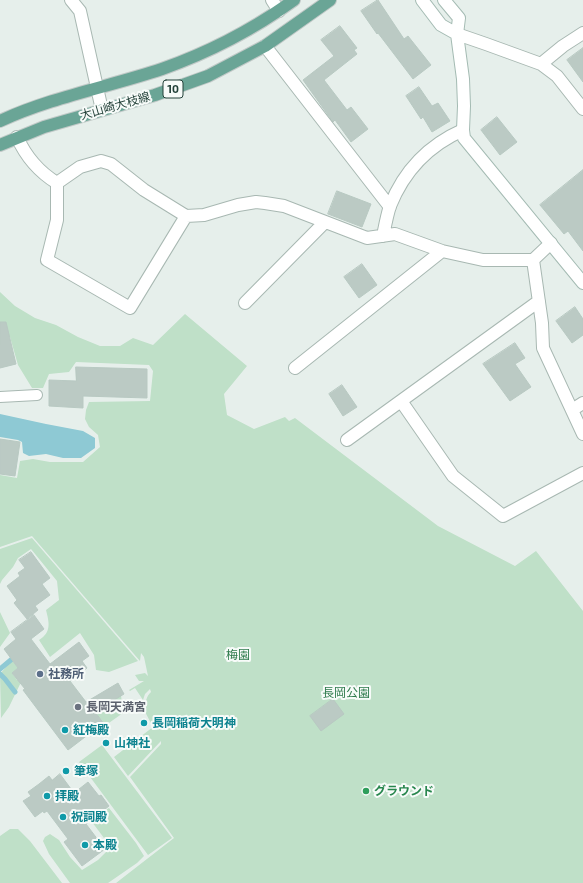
<!DOCTYPE html>
<meta charset="utf-8">
<style>
body{margin:0}
canvas{display:block;background:#e6efeb}
</style>
<canvas width="583" height="883"></canvas>
<script>
const g = document.querySelector('canvas').getContext('2d');
g.lineJoin = 'round';
function paint(path, color) { g.fillStyle = color; g.fill(path, 'evenodd'); }
function stroke(path, color, width, dash) { g.strokeStyle = color; g.lineWidth = width; g.lineCap = dash ? 'butt' : 'round'; g.setLineDash(dash || []); g.stroke(path); }
function write(font, color, halo, rows, align = 'center') {
  g.font = font + ' "Exo 2","Noto Sans JP",sans-serif'; g.lineWidth = 4; g.setLineDash([]); g.textBaseline = 'middle'; g.strokeStyle = halo; g.fillStyle = color; for (const [text, x, y, turn = 0] of rows) {
    g.save(); g.translate(x, y); g.rotate((+turn || 0) * Math.PI / 180); g.textAlign = isNaN(turn) ? turn : align; if (halo) g.strokeText(text, 0, 0); g.fillText(text, 0, 0); g.restore();
  }
}
const green = new Path2D(`
 M0,292L15,306L35,318L56,325L78,337L100,346H120L133,338L153,345L185,314L247,366L224,394L227,415L254,429L285,417L289,421L295,418L438,526L515,566L536,551L583,611V883H116L174,838L130,777L161,744V741L128,776L114,757L153,727L143,708C146,703 146,696 151,692L150,689L145,694L143,700L135,688L130,691L129,690L144,681H139L135,675L145,673L148,676L144,657L141,653L140,661L32,536L0,547V475L17,478L20,461L33,459L50,462H83L100,447L98,435L89,427L85,419L86,410L89,402L150,401L153,371L149,365L76,362L69,372L49,374L43,388H32L18,365L10,337L4,334L0,326Z
 M32,538L138,661L109,672L96,670L94,655L80,633L50,657L39,640C52,632 49,622 46,610L59,600L57,581L31,549L18,558L13,567L2,580L0,584V549Z
 M0,612L10,633L0,647Z
 M12,660L18,668L12,673L17,680L24,676L9,707L1,718L0,674Z
 M121,695L123,713L106,725L97,715L99,712L112,702L109,697Z
 M102,745L172,838L148,855L79,762Z
 M91,802L101,813L109,808L136,843L144,856L137,863L108,883H70L49,854L43,841L45,837L50,834L59,840L70,857L82,870L98,860L109,849L104,838L89,818Z
 M10,829H18L30,841L62,883H0V836Z`);
const water = new Path2D(`
 M0,414L46,424L83,431L95,438V448L81,458H63L46,454L29,456L23,453L22,442L18,440L0,437Z`);
const stream = new Path2D(`
 M0,669L12,659
 M0,674L5,679L15,692`);
const building = new Path2D(`
 M378,0L404,39L408,36L431,65L413,79L378,33L377,34L361,11Z
 M340,26L357,48L354,50L357,54L324,80L347,110L351,107L368,129L351,142L335,120L333,122L303,80L334,56L321,40Z
 M583,48V82L567,60Z
 M419,87L432,106L438,103L450,121L432,132L423,117L421,119L406,96Z
 M497,117L517,142L500,155L481,130Z
 M583,170V251L568,231L564,234L540,205Z
 M337,191L371,204L362,227L328,214Z
 M362,264L377,285L359,298L344,277Z
 M575,307L583,319V335L572,343L556,321Z
 M0,322H6L16,364L0,368Z
 M515,343L525,358L515,364L531,387L510,401L483,364Z
 M76,367L147,369V398L83,396V408L49,406V380L76,381Z
 M342,385L357,407L343,416L329,394Z
 M0,439L20,442L15,476L0,474Z
 M31,552L50,578L42,584L50,595L35,606L38,610L27,619L14,603L17,600L7,586L20,576L18,573L25,568L19,560Z
 M34,615L44,629L31,639L50,664L79,642L89,656L82,661L87,668L70,681L86,702L118,683L124,694L95,712L105,725L90,736L89,734L68,750L23,690L25,689L12,673L18,668L4,649L16,639L11,632Z
 M333,699L344,714L321,731L310,716Z
 M60,774L74,793L88,782L99,796L101,795L109,806L86,824L105,849L82,866L64,842L68,839L47,811L44,813L43,811L35,817L23,801L31,796L28,792L39,784L49,776L52,780Z`);
const lane = new Path2D(`
 M0,397L37,395`);
const street = new Path2D(`
 M71,0L80,11L102,110
 M272,0L279,11
 M457,34L486,44L541,64L557,76L583,109
 M265,46L390,207
 M541,64L563,46L583,33
 M17,137C26,157 39,172 57,183
 M57,183L80,167L101,161L111,164L144,190L186,216L204,215L238,205L256,202L265,203L284,206L367,238L395,234L442,251L483,260H533L551,243
 M57,183V220L47,260L130,308L186,216
 M383,236C385,226 387,215 390,206C404,171 429,145 463,130
 M533,260L542,323L543,348L583,434
 M245,303L324,223
 M295,368L442,251
 M401,401L453,476L503,516L583,473
 M572,410L583,403
 M347,440L539,301`);
const secondary = new Path2D(`
 M422,0L441,25L457,34
 M444,0L459,18L457,34L463,79L464,106L463,130L464,138L583,283`);
const primary = new Path2D(`
 M0,121C52,97 108,87 162,69C210,52 254,29 294,0
 M0,145L44,127L155,95L208,76L265,46L330,0`);
const markers = [
 [40,674,4,"#5c6f8a"],
 [78,707,4,"#6b7280"],
 [144,723,4,"#0f9aa8"],
 [65,730,4,"#0f9aa8"],
 [106,743,4,"#0f9aa8"],
 [66,771,4,"#0f9aa8"],
 [366,791,4,"#2e9e5b"],
 [47,796,4,"#0f9aa8"],
 [63,817,4,"#0f9aa8"],
 [85,845,4,"#0f9aa8"]
];
const shields = [
 [173,89,20]
];
const shieldNames = [
 ["10",173,89]
];
const streetNames = [
 ["大山崎大枝線",115,106,-16]
];
const parkNames = [
 ["梅園",238,655],
 ["長岡公園",346,693]
];
const serviceNames = [
 ["社務所",48,674]
];
const worshipNames = [
 ["長岡天満宮",86,707]
];
const cultureNames = [
 ["長岡稲荷大明神",152,723],
 ["紅梅殿",73,730],
 ["山神社",114,743],
 ["筆塚",74,771],
 ["拝殿",55,796],
 ["祝詞殿",71,817],
 ["本殿",93,845]
];
const leisureNames = [
 ["グラウンド",374,791]
];
paint(green, '#bfe0c8');
paint(water, '#8ec9d4');
stroke(stream, '#8ec9d4', 5);
paint(building, '#bbcac4');
stroke(building, '#b8c9c2', 1);
stroke(lane, '#a8b8b2', 12);
stroke(street, '#a8b8b2', 14);
stroke(secondary, '#a4bbb3', 14);
stroke(primary, '#c2cac8', 14);
stroke(lane, '#fff', 10);
stroke(street, '#fff', 12);
stroke(secondary, '#fff', 12);
stroke(primary, '#6aa596', 12);
for (const [x, y, r, color] of markers) { const dot = new Path2D(); dot.arc(x, y, r, 0, 2 * Math.PI); g.fillStyle = color; g.fill(dot); stroke(dot, '#f7fbf9', 1.5); }
for (const [x, y, w] of shields) { const box = new Path2D(); box.roundRect(x - w / 2, y - 9, w, 18, 3); g.fillStyle = '#f7fbf9'; g.fill(box); stroke(box, '#24423a', 1); }
write('bold 11px', '#24423a', null, shieldNames);
write('12px', '#24423a', '#f7fbf9', streetNames);
write('12px', '#2d7a4b', '#f7fbf9', parkNames);
write('bold 12px', '#4e5e75', '#f7fbf9', serviceNames, 'left');
write('bold 12px', '#5b616d', '#f7fbf9', worshipNames, 'left');
write('bold 12px', '#0d838f', '#f7fbf9', cultureNames, 'left');
write('bold 12px', '#27864d', '#f7fbf9', leisureNames, 'left');
</script>
